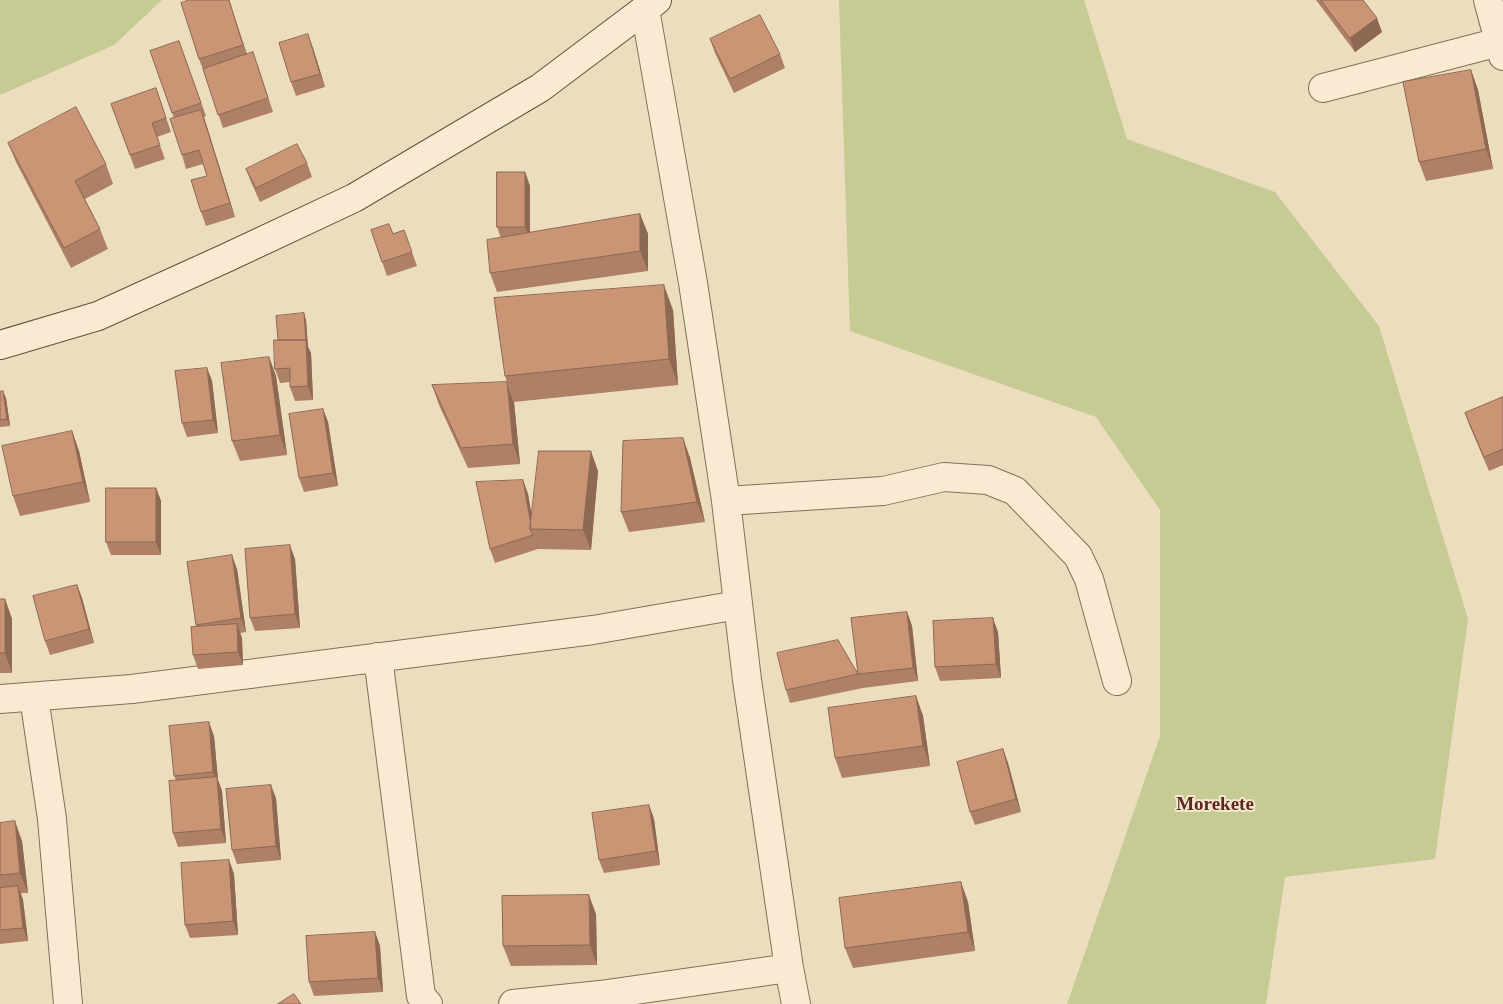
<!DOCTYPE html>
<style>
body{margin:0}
canvas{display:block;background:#edddbf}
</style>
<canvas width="1503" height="1004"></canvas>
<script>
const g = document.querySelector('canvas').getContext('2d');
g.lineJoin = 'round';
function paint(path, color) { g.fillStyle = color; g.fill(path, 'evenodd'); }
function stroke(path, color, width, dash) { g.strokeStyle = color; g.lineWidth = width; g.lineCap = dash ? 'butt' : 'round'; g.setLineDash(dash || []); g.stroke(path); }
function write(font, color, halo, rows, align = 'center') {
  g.font = font + ' "Times New Roman",serif'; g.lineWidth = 4; g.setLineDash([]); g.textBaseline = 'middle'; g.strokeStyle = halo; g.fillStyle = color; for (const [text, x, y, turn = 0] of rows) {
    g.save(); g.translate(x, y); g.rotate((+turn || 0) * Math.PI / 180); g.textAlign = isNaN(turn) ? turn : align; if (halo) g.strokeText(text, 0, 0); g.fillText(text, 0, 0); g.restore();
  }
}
const green = new Path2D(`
 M0,0H162L114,45L0,95Z
 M839,0H1084L1127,139L1275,192L1379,326L1468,619L1435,859L1285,877L1266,1004H1067L1160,736V510L1096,417L850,331Z`);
const street = new Path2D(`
 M1488,0L1503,56
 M645,9L693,283L726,501L747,680L789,968L796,1004
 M1323,88L1499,42
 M726,501L883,491L944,477L988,480L1015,491L1078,556L1089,579L1117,681
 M378,657L421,996L428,1004
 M34,697L52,819L68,1004
 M0,699L132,689L593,630L738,605
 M513,1004L600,995L789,968`);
const secondary = new Path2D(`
 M0,345L98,316L226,258L354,198L540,88L657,0`);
const wall = new Path2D(`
 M229,0L247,54L258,66L273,112L223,128L204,72L199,59Z
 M1316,0H1363L1382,32L1355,52Z
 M710,39L780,54L785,68L734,93L715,53Z
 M179,41L206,116L204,117L235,217L206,226L201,212L207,176L203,164L186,169L182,155L174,118L150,51Z
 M313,48L325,87L296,96L291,82Z
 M1471,70L1478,90L1493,169L1426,181L1419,162Z
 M156,88L171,132L157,137L165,159L135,169L111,104Z
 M8,143L106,164L113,184L85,199L100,229L108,249L71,268L16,162Z
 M307,163L312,177L260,202L251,182L246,169Z
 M525,172L530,186V233L640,214L648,234V271L497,292L490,273L501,238L497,227Z
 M371,230L393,234L404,230L417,266L387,276Z
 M673,310L678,385L514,402L505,376Z
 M304,313L306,320L308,347L311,353L313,400L295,401L290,387V382L280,383L275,369L278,340Z
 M269,357L276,376L287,455L240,461L232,441Z
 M207,368L212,381L218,433L187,437L182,423Z
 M432,385L514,402L520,464L468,468L439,405Z
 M0,392L6,398L10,426L0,427Z
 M1503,397V465L1489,471L1470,427L1465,413Z
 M323,409L328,422L338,486L304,492L299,478Z
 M72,431L79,451L90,502L20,516L13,496Z
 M683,438L690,458L705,522L629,532L621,512Z
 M598,471L591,550L538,549L495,563L490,549L523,480L528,494L532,517Z
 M156,488L161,501V555H111L106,542Z
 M295,559L300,628L255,631L250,618Z
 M237,569L246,632L240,633L242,638L243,665L198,669L193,655L196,627V625Z
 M77,585L82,598L94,643L50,655L45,641Z
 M0,599H5L12,619V673H0Z
 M907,612L912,626L918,681L863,688L858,674Z
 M998,632L1001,678L940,681L935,667Z
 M858,674L863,688L790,703L786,690Z
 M916,696L923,716L930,766L842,778L835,758Z
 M214,736L218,780L222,791L226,843L178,847L173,833L176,780L174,776Z
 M1003,749L1008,763L1021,812L975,825L970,812Z
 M276,798L281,860L237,864L232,850Z
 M649,805L654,819L660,865L604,873L599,860Z
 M0,823L22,841L28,893H21L23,900L28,941L0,944Z
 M229,860L234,874L238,935L190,938L185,925Z
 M968,902L975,951L853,968L845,948Z
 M596,914L597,965L511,966L503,946Z
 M375,932L380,946L383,992L314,996L309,982Z`);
const shadedWall = new Path2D(`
 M229,0L230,3L248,59L243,45Z
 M1377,18L1382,32L1355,52L1350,38Z
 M308,34L313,48L325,87L320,74Z
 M1471,70L1478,90L1493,169L1486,149Z
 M201,110L206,124L235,217L230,203Z
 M525,172L530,186V240L525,227Z
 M640,214L648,234V271L640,251Z
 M664,285L673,310L678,385L669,359Z
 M304,313L306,320L308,347L311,353L313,400L308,386Z
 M269,357L276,376L287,455L280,435Z
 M207,368L212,381L218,433L213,420Z
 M507,382L514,402L520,464L513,444Z
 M3,391L6,398L10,426L7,419Z
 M323,409L328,422L338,486L333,473Z
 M72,431L79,451L90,502L83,482Z
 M683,438L690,458L705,522L697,502Z
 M591,451L598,471L591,550L583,530Z
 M523,480L528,494L534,529H531Z
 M156,488L161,501V555L156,542Z
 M290,545L295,559L300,628L295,614Z
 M232,555L237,569L246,632L241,618Z
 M77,585L82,598L94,643L89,629Z
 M5,599L12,619V673L5,653Z
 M907,612L912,626L918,681L913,668Z
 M993,618L998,632L1001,678L996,664Z
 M237,624L242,638L243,665L238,652Z
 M916,696L923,716L930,766L923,746Z
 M209,722L214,736L218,780L222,791L226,843L221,829L217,782L213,772Z
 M1003,749L1008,763L1021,812L1016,799Z
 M271,785L276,798L281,860L276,846Z
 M649,805L654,819L660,865L656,851Z
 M15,821L22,841L28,893L20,873Z
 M229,860L234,874L238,935L233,921Z
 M961,882L968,902L975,951L968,932Z
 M18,886L23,900L28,941L23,928Z
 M589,895L596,914L597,965L590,945Z
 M375,932L380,946L383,992L378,978Z`);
const building = new Path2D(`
 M189,0H229L243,45L199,59L181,3Z
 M1321,0H1363L1377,18L1350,38Z
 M760,15L780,54L730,79L710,39Z
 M308,34L320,74L291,82L279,43Z
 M179,41L201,103L172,113L150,51Z
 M253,52L268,98L218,115L203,69Z
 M1471,70L1486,149L1419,162L1403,82Z
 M156,88L166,118L152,123L160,145L130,155L111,104Z
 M76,107L106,164L75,181L100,229L64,248L8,143Z
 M201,110L230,203L201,212L191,180L207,176L199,150L182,155L170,119Z
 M297,144L307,163L256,188L246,169Z
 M497,172H525V227H497Z
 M640,214V251L490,273L487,240Z
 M389,224L393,234L404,230L412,252L382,262L371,230Z
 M664,285L669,359L505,376L494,298Z
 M304,313L306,340H278L276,316Z
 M274,340H306L308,386L290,387V368L275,369Z
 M269,357L280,435L232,441L221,363Z
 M207,368L213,420L182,423L175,371Z
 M507,382L513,444L461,448L432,385Z
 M3,391L7,419L0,420V392Z
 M1503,397V449L1484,457L1465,413Z
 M323,409L333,473L299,478L289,414Z
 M72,431L83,482L13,496L2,446Z
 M683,438L697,502L621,512L623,441Z
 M539,451H591L583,530L530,529Z
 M523,480L531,525L530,529L533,535L490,549L476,482Z
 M106,488H156V542H106Z
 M290,545L295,614L250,618L245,549Z
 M232,555L241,618L196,625L187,562Z
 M77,585L89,629L45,641L33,596Z
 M0,599H5V653H0Z
 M907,612L913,668L858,674L851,618Z
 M993,618L996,664L935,667L933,621Z
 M237,624L238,652L193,655L191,627Z
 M838,640L858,674L786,690L777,653Z
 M916,696L923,746L835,758L828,708Z
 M209,722L213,772L174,776L169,726Z
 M1003,749L1016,799L970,812L957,762Z
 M217,777L221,829L173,833L169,781Z
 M271,785L276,846L232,850L226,789Z
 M649,805L656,851L599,860L592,813Z
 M15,821L20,873L0,875V823Z
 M229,860L233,921L185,925L181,863Z
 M961,882L968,932L845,948L839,898Z
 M18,886L23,928L0,930V888Z
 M589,895L590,945L503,946L502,896Z
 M375,932L378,978L309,982L306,936Z
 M294,994L301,1004H278Z`);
const quarterNames = [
 ["Morekete",1215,805]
];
paint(green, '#c6ca93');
stroke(street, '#856e58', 30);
stroke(secondary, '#664f3b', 30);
stroke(street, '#f8ebd1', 28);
stroke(secondary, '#f8ebd1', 28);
paint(wall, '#ae8065');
paint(shadedWall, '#8d6852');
paint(building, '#ca9575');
stroke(building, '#8d6852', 1);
write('bold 19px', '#60271c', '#f4e8ce', quarterNames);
</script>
